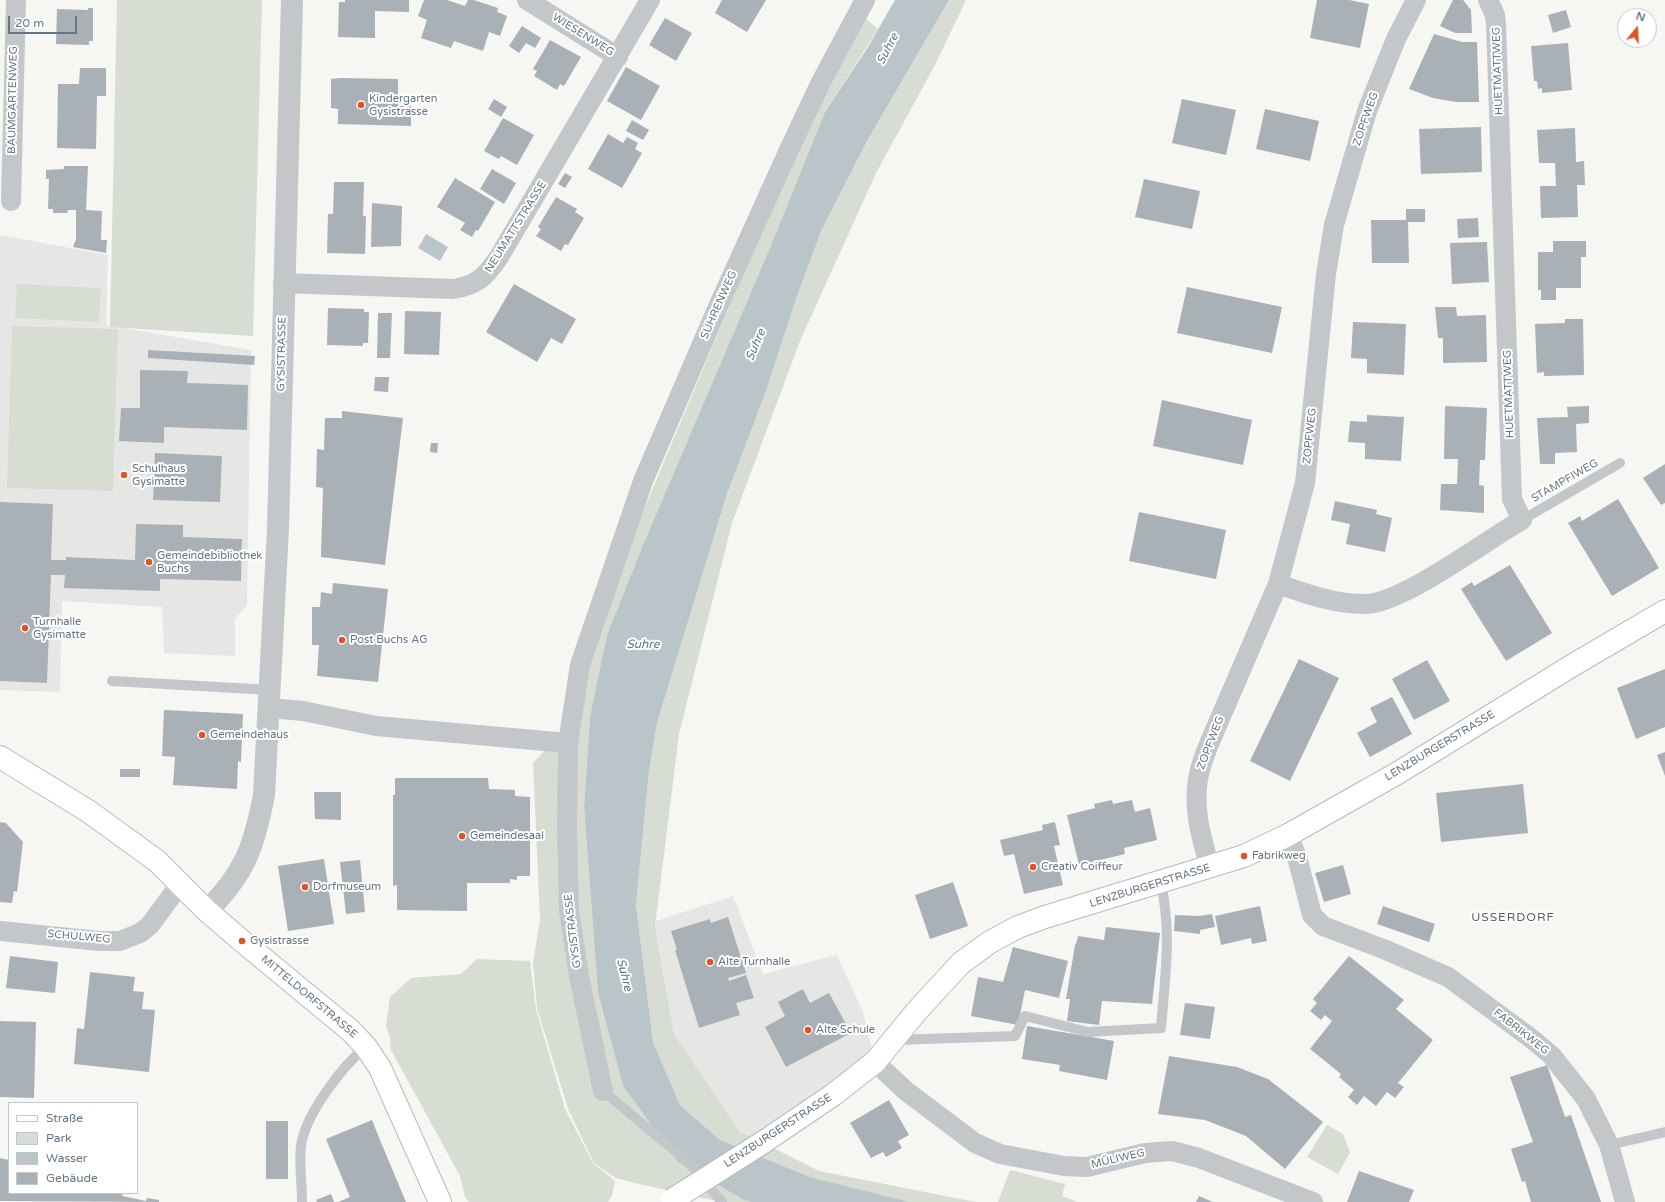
<!DOCTYPE html>
<meta charset="utf-8">
<style>
body{margin:0}
#map{position:relative;width:1665px;height:1202px;overflow:hidden;background:#f6f6f2;font-family:"Varela Round",sans-serif}
canvas{display:block}
.legend{position:absolute;left:8px;top:1102px;width:130px;height:92px;box-sizing:border-box;background:#fff;border:1px solid #c1c8cd;margin:0;padding:5px 7px;list-style:none;font-size:12px;color:#657583}
.legend li{display:flex;align-items:center;gap:8px;height:20px}
.legend b{width:20px;border:1px solid #c1c8cd}
.north{position:absolute;left:1617px;top:8px;width:40px;height:40px;box-sizing:border-box;background:#fff;border:1px solid #c1c8cd;border-radius:50%;rotate:18deg;font-size:11px;font-weight:700;line-height:16px;text-align:center;color:#657583}
.north::after{content:'';display:block;margin:auto;width:14px;height:18px;background:#e15227;clip-path:polygon(50% 0,100% 100%,50% 72%,0 100%)}
.scale{position:absolute;left:8px;top:16px;width:69px;height:18px;box-sizing:border-box;border:2px solid #657583;border-top:0;padding-left:5px;font-size:12px;line-height:14px;white-space:nowrap;color:#657583;-webkit-text-stroke:3px #fff;paint-order:stroke}
</style>
<div id="map">
<canvas width="1665" height="1202"></canvas>
<ul class="legend">
<li><b style="height:5px;background:#fff"></b>Straße</li>
<li><b style="height:11px;background:#d7ddd3"></b>Park</li>
<li><b style="height:11px;background:#bac5c9"></b>Wasser</li>
<li><b style="height:11px;background:#a9b1b7"></b>Gebäude</li>
</ul>
<div class="north">N</div>
<div class="scale">20 m</div>
</div>
<script>
const g = document.querySelector('canvas').getContext('2d');
g.lineJoin = 'round';
function paint(path, color) { g.fillStyle = color; g.fill(path, 'evenodd'); }
function stroke(path, color, width, dash) { g.strokeStyle = color; g.lineWidth = width; g.lineCap = dash ? 'butt' : 'round'; g.setLineDash(dash || []); g.stroke(path); }
function write(font, color, halo, rows, align = 'center') {
  g.font = font + ' "Varela Round",sans-serif'; g.lineWidth = 4; g.setLineDash([]); g.textBaseline = 'middle'; g.strokeStyle = halo; g.fillStyle = color; for (const [text, x, y, turn = 0] of rows) {
    g.save(); g.translate(x, y); g.rotate((+turn || 0) * Math.PI / 180); g.textAlign = isNaN(turn) ? turn : align; if (halo) g.strokeText(text, 0, 0); g.fillText(text, 0, 0); g.restore();
  }
}
const built = new Path2D(`
 M0,235L108,255L106,325L251,350L247,605L235,619V656L164,653L162,607L62,601L60,692L0,690Z
 M733,896L763,974L837,955L863,1012L875,1062L762,1143L739,1131L674,1034L655,927L656,921Z`);
const green = new Path2D(`
 M117,0H262L253,336L110,327Z
 M949,0H966L935,65L876,173L800,341L732,523L679,734L655,927L674,1034L739,1131L819,1171L975,1202H910L810,1177L720,1140L680,1105L653,1042L636,905L649,771L657,723L727,494L766,391L796,299L822,229L867,141Z
 M866,19L878,29L825,112L769,250L643,545L607,635L590,716L584,807L598,993L623,1086L678,1162L744,1200L752,1202H721L639,1184L616,1178L594,1163L568,1109L537,1008L533,962L540,920L533,763L571,723L636,528L795,151Z
 M17,284L101,288L99,322L15,318Z
 M12,326L118,329L113,491L7,488Z
 M477,959L530,961L536,1009L565,1109L593,1163L615,1181L612,1196L608,1202H469L465,1197L460,1176L391,1050L390,1038L386,1026L390,997L411,978L461,974Z
 M1327,1125L1343,1134L1350,1152L1338,1174L1307,1157Z
 M1010,1170L1065,1184L1062,1196L1078,1202H998Z`);
const water = new Path2D(`
 M895,0H949L867,141L822,229L796,299L766,391L727,494L657,723L649,771L636,905L653,1042L680,1105L720,1140L810,1177L910,1202H752L744,1200L678,1162L623,1086L598,993L584,807L590,716L607,635L643,545L769,250L825,112L868,47Z
 M426,234L448,247L440,261L418,248Z`);
const building = new Path2D(`
 M345,0H409V12L375,11V38L338,37L339,2H345Z
 M424,0H447L465,6L468,0H474L498,8L497,12L507,16L500,36L489,32L483,51L454,41L451,48L421,38L427,20L418,16Z
 M722,0H766L747,32L715,13Z
 M1317,0H1349L1369,4L1360,48L1310,38Z
 M1453,0H1463L1471,10L1472,33H1455L1440,26Z
 M88,8H93V41H89V45L56,44L57,9L88,10Z
 M1566,10L1571,27L1553,33L1548,15Z
 M665,18L692,33L676,61L649,45Z
 M522,26L541,38L535,48L526,43L519,53L509,46Z
 M1434,34L1462,42H1477L1479,102H1456L1433,98L1409,89Z
 M550,40L581,57L564,86L560,84L557,90L534,76L537,71L533,69Z
 M1568,43L1572,90L1542,93V88L1538,89L1537,81H1534L1531,46Z
 M626,67L660,86L641,120L607,101Z
 M80,68H106V96H97L96,149L57,148L58,84H79Z
 M340,78L398,79V106H411V126L338,124V109L331,108V79Z
 M494,99L507,107L501,117L488,109Z
 M1182,99L1236,110L1226,155L1172,143Z
 M1265,109L1319,121L1310,161L1256,149Z
 M503,118L534,135L517,165L501,156L499,159L484,151Z
 M632,120L649,130L643,140L626,131Z
 M1481,127L1482,172L1421,174L1419,129Z
 M1575,128L1576,162L1584,161L1585,185H1577L1578,217L1541,218L1540,186H1556L1555,163H1539L1537,130Z
 M608,134L623,143L627,137L638,143L635,149L642,153L622,188L588,169Z
 M64,166H88L86,210L102,211L101,240H107L106,253L73,247L76,239V210H68L67,213H53V209H48L49,179H46V170L64,169Z
 M492,169L516,183L504,204L480,189Z
 M565,173L572,177L565,188L558,184Z
 M455,178L495,202L478,231L476,230L472,237L460,230L465,223L437,207Z
 M1144,179L1200,191L1192,229L1135,217Z
 M334,182H364L363,216H366L365,254L327,253L328,214H333Z
 M556,197L577,209L575,212L584,218L568,245L565,244L561,251L536,236L541,229L538,227Z
 M372,203L402,206L401,246L371,247Z
 M1406,209H1425V222H1408L1409,263H1372L1371,220H1406Z
 M1478,218L1479,237L1458,238L1457,219Z
 M1553,241H1586V257H1581V288H1556V300H1541V290H1538V252H1553Z
 M1487,242L1489,282L1452,284L1450,243Z
 M514,284L576,319L562,344L551,338L537,362L486,332Z
 M1187,287L1282,307L1272,353L1177,333Z
 M1435,307H1456L1457,316L1486,315L1487,362L1443,363V338H1438Z
 M328,308L364,309V312H369L368,343H363V346L327,345Z
 M405,311L441,312L439,355L404,354Z
 M378,313H392L390,358H377Z
 M1565,319H1583L1584,375L1544,376V372L1537,373L1535,324L1565,323Z
 M1353,322L1406,324L1404,375L1367,373V359L1351,358Z
 M148,350L255,356L254,365L148,358Z
 M140,370L188,371L187,383L248,385L247,430L164,427V443L119,441L121,408H140Z
 M375,377H389L388,392L374,391Z
 M1162,400L1252,420L1243,465L1153,446Z
 M1445,406L1487,408L1485,460H1480L1479,485L1484,486V513L1440,510L1441,484H1457L1458,459H1444Z
 M1589,406V423L1576,424L1577,452L1555,453V464H1540L1537,418L1568,417L1567,407Z
 M342,411L403,418L385,565L321,557L323,488L316,487L317,449L324,450L325,418H342Z
 M1367,415L1404,417L1401,461L1365,459V443L1348,442L1350,421L1367,422Z
 M431,443H438L437,453L430,452Z
 M155,453L222,456L220,502L153,500Z
 M1665,464V503L1661,505L1643,478Z
 M1618,499L1659,568L1612,596L1568,523L1580,516L1582,521Z
 M1335,501L1377,510L1376,514L1392,518L1385,552L1346,544L1350,524L1331,520Z
 M0,502L53,504L51,560H66V557L135,560L136,524L183,525V537L242,539L241,581L160,579V591L64,588L65,575H51L47,683L0,681Z
 M1139,512L1226,530L1216,579L1129,561Z
 M1510,565L1552,633L1506,661L1461,589L1472,582L1474,586Z
 M333,583L388,589L378,682L317,676L319,645H312V607H320L321,592L332,594Z
 M1299,659L1339,678L1290,781L1250,761Z
 M1427,660L1450,701L1414,720L1392,679Z
 M1665,669V727L1636,739L1617,688Z
 M1392,697L1412,734L1370,757L1357,733L1377,722L1370,708Z
 M164,710L243,714L241,762L238,761L237,789L173,785L175,757L162,756Z
 M1665,752V776L1657,755Z
 M120,769H140V777H120Z
 M395,778H488L489,789L515,790V796L530,797V876H517V880L510,879V883H467V911L397,910V885L393,886V795H395Z
 M1523,784L1528,833L1441,842L1436,793Z
 M314,792H341V820L315,819Z
 M1112,800L1113,804L1132,800L1135,812L1150,808L1157,840L1124,848L1125,854L1079,865L1067,815L1095,808L1094,804Z
 M0,822L6,823L23,842L17,892L14,891L12,903L0,902Z
 M1055,822L1060,845L1054,846L1063,885L1024,894L1014,854L1004,856L1000,840L1043,830L1042,825Z
 M324,859L334,924L288,931L278,866Z
 M360,860L365,912L346,914L340,862Z
 M1343,865L1351,894L1324,902L1315,873Z
 M953,882L968,926L930,939L915,895Z
 M1260,906L1267,941L1252,944L1251,938L1221,945L1215,916Z
 M1383,906L1435,924L1429,942L1377,924Z
 M1212,914L1215,927L1200,930V934L1174,931L1175,915L1199,916Z
 M728,917L746,973L728,978L729,981L746,975L754,998L736,1003L740,1015L699,1028L675,950H677L671,931L710,919L711,923Z
 M1106,927L1160,933L1152,1004L1102,1001L1099,1025L1067,1021L1070,999H1066L1075,945L1076,944L1078,936L1104,940Z
 M1013,947L1068,961L1059,998L1025,990L1018,1025L971,1016L978,977L1003,982Z
 M10,956L58,962L55,993L6,988Z
 M1349,956L1404,1000L1396,1009L1433,1040L1398,1083L1404,1087L1395,1098L1387,1092L1376,1106L1364,1096L1357,1105L1348,1097L1354,1090L1339,1077L1341,1074L1310,1049L1332,1021L1325,1015L1321,1020L1310,1011L1317,1003L1313,999Z
 M90,972L135,977L133,991L144,992L142,1009L155,1010L149,1072L74,1064L77,1028L84,1029Z
 M803,989L810,1003L829,993L851,1033L786,1067L765,1027L785,1016L778,1002Z
 M1185,1003L1215,1007L1210,1039L1180,1035Z
 M0,1021L36,1022L34,1098L0,1097Z
 M1027,1026L1114,1041L1107,1080L1059,1071L1060,1065L1022,1059Z
 M1169,1056L1237,1067L1268,1079L1323,1122L1285,1169L1246,1136L1205,1120L1158,1114Z
 M1547,1065L1565,1117L1571,1115L1601,1202H1531L1525,1181L1522,1182L1511,1149L1533,1142L1510,1077Z
 M889,1100L909,1135L898,1141L902,1148L886,1157L883,1152L871,1158L850,1123Z
 M372,1120L380,1140L406,1202H338L350,1197L326,1139Z
 M266,1121H288V1179H266Z
 M0,1158L9,1160V1193H123L122,1196L146,1201L147,1198L159,1200V1202L0,1201Z
 M1359,1171L1414,1190L1409,1202H1347Z
 M331,1194L334,1202H317L316,1200Z
 M1199,1196L1213,1202H1196Z`);
const service = new Path2D(`
 M1522,520L1620,463
 M112,681L270,690
 M895,1040L1015,1036L1025,1016L1088,1032L1161,1028C1165,977 1172,934 1161,883
 M603,1091L688,1162L722,1202
 M1609,1145L1665,1132
 M302,1202C302,1184 299,1164 301,1146C305,1115 342,1066 366,1047`);
const minor = new Path2D(`
 M527,0L618,57
 M11,201L16,0
 M283,283L453,289C478,285 485,277 499,257L650,0
 M1278,584C1307,594 1334,604 1364,604C1401,605 1486,540 1522,520L1512,499L1496,24L1495,15L1488,0
 M269,708L303,711L376,726L568,743
 M1288,835L1297,857L1312,915L1323,926L1386,950L1448,977L1532,1039L1552,1056L1586,1099L1609,1145L1625,1202
 M1210,868C1201,837 1191,803 1200,770C1202,761 1206,752 1209,744L1278,584L1305,483L1326,274L1334,225L1367,111L1396,39L1416,0
 M0,931L99,941H120L140,933L150,925L181,883
 M875,1062L906,1091L975,1143L1000,1154L1064,1166L1087,1167L1145,1153L1172,1151L1199,1158L1313,1202
 M603,1091L579,976L569,911L567,828L568,743L580,665L643,481L718,307L788,152L821,82L865,0`);
const tertiary = new Path2D(`
 M207,911C245,873 254,847 264,795L278,529L292,0`);
const secondary = new Path2D(`
 M0,757L88,811L157,861L207,911L242,941L351,1031L366,1047L380,1068L440,1202
 M762,1143L833,1095L875,1062L916,1012L961,963L990,942L1018,927L1045,917L1244,856L1288,835L1396,774L1573,665L1665,611`);
const secondaryBridge = new Path2D(`
 M672,1200L762,1143`);
const markers = [
 [361,105,4,"#e15227"],
 [124,475,4,"#e15227"],
 [149,562,4,"#e15227"],
 [25,628,4,"#e15227"],
 [342,640,4,"#e15227"],
 [202,735,4,"#e15227"],
 [462,836,4,"#e15227"],
 [1244,856,4,"#e15227"],
 [1033,867,4,"#e15227"],
 [305,887,4,"#e15227"],
 [242,941,4,"#e15227"],
 [710,962,4,"#e15227"],
 [808,1030,4,"#e15227"]
];
const streetNames = [
 ["WIESENWEG",583,35,32],
 ["HUETMATTWEG",1498,71,-92],
 ["BAUMGARTENWEG",13,100,-89],
 ["ZOPFWEG",1366,119,-71],
 ["NEUMATTSTRASSE",516,227,-58],
 ["SUHRENWEG",719,305,-66],
 ["GYSISTRASSE",282,354,-89],
 ["HUETMATTWEG",1509,394,-92],
 ["ZOPFWEG",1310,436,-84],
 ["STAMPFIWEG",1565,481,-30],
 ["ZOPFWEG",1211,743,-69],
 ["LENZBURGERSTRASSE",1440,746,-31],
 ["LENZBURGERSTRASSE",1150,886,-17],
 ["GYSISTRASSE",573,931,-97],
 ["SCHULWEG",79,937,5],
 ["MITTELDORFSTRASSE",309,997,40],
 ["FABRIKWEG",1521,1032,38],
 ["LENZBURGERSTRASSE",778,1131,-33],
 ["MÜLIWEG",1118,1159,-13]
];
const poiNames = [
 ["Kindergarten",369,99],
 ["Gysistrasse",369,112],
 ["Schulhaus",132,469],
 ["Gysimatte",132,482],
 ["Gemeindebibliothek",157,556],
 ["Buchs",157,569],
 ["Turnhalle",33,622],
 ["Gysimatte",33,635],
 ["Post Buchs AG",350,640],
 ["Gemeindehaus",210,735],
 ["Gemeindesaal",470,836],
 ["Fabrikweg",1252,856],
 ["Creativ Coiffeur",1041,867],
 ["Dorfmuseum",313,887],
 ["Gysistrasse",250,941],
 ["Alte Turnhalle",718,962],
 ["Alte Schule",816,1030]
];
const waterNames = [
 ["Suhre",888,49,-63],
 ["Suhre",756,345,-67],
 ["Suhre",643,645],
 ["Suhre",624,975,76]
];
const neighbourhoodNames = [
 ["USSERDORF",1513,918]
];
paint(built, '#e6e7e5');
paint(green, '#d7ddd3');
paint(water, '#bac5c9');
paint(building, '#a9b1b7');
stroke(secondary, '#b6babe', 24);
stroke(service, '#c3c7ca', 10);
stroke(minor, '#c3c7ca', 20);
stroke(tertiary, '#c3c7ca', 22);
stroke(secondary, '#fff', 22);
stroke(secondaryBridge, '#b6babe', 24, []);
stroke(secondaryBridge, '#fff', 22);
for (const [x, y, r, color] of markers) { const dot = new Path2D(); dot.arc(x, y, r, 0, 2 * Math.PI); g.fillStyle = color; g.fill(dot); stroke(dot, '#fff', 1.5); }
write('11px', '#657583', '#fff', streetNames);
write('11px', '#657583', '#fff', poiNames, 'left');
write('italic 12px', '#60777f', '#fff', waterNames);
g.letterSpacing = '1px';
write('12px', '#535f68', '#fff', neighbourhoodNames);
g.letterSpacing = '0px';
</script>
